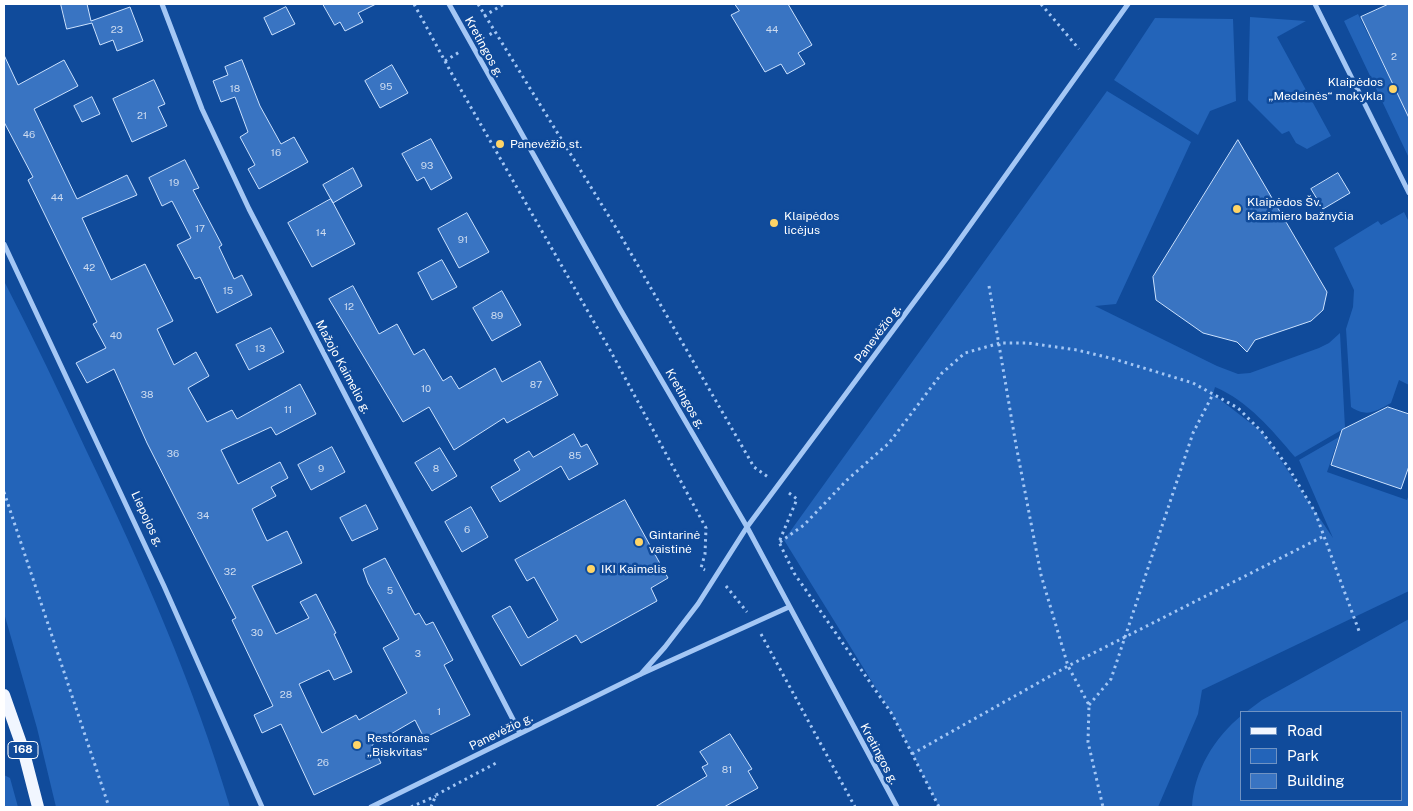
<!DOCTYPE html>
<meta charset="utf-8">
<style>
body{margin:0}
#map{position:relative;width:1413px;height:811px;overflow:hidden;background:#104b9b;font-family:"Public Sans",sans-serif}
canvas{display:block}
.frame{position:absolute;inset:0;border:5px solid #fff;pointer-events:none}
.legend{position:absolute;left:1240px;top:711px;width:162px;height:90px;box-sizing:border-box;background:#104b9b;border:1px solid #7093c3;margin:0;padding:6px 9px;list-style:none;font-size:15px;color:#fff}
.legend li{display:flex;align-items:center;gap:10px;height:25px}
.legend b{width:25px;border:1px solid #7093c3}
</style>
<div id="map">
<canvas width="1413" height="811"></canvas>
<div class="frame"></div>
<ul class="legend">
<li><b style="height:6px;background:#f1f6ff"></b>Road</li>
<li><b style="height:14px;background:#2364b9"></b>Park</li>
<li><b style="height:14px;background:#3974c2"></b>Building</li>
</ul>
</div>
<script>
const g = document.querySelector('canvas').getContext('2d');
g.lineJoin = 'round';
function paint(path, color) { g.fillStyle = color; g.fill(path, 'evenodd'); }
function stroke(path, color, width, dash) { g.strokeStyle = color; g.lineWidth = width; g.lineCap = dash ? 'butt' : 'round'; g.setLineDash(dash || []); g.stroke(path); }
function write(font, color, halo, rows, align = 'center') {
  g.font = font + ' "Public Sans",sans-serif'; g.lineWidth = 5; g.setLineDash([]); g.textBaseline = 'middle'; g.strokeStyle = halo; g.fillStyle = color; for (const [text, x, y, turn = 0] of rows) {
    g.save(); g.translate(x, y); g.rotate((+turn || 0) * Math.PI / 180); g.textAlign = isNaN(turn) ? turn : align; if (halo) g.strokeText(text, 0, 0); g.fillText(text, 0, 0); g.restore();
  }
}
const green = new Path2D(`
 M1358,14L1400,99L1407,96L1409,101V158L1344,21Z
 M1250,17L1306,21L1277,37L1331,136L1307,149L1296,143L1289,131L1282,134L1248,100Z
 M1155,18L1233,19L1236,101L1210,111L1198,135L1114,80Z
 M1107,91L1191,142L1116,304L1095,306L1217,366L1238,374L1250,373L1319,348L1329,343L1340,333L1345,428L1295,457C1272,430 1248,401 1215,387L1213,394L1262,432L1333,538L1299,460L1339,437L1327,472L1407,500L1409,494V591L1202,690L1198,714L1158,807H939L892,714L784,540Z
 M1404,212L1409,222V385L1399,380L1391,403C1376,411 1367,418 1351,407L1346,329L1353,307L1354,290L1334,248L1378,221L1381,225Z
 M4,281C33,337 60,394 87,452C142,567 194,685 230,807H56L37,728L4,613Z
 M1409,619V807H1192C1194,771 1214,738 1242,715V800H1402V712H1246L1262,700Z
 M4,775L10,778L18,807H4Z`);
const building = new Path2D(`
 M61,4H87L91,21L130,7L143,41L117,51L113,40L100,45L92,23L67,29Z
 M323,4H376L358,13L363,22L345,31L340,22L335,25Z
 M735,4H788L812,45L798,53L805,64L787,74L781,64L765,72L731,15L739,11Z
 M1389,4H1409V118L1361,17Z
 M286,7L295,24L272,35L264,18Z
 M4,55L18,85L64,60L78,86L34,109L77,199L127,175L137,195L82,218L111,280L145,264L173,321L157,329L174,365L196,352L209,376L188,388L207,422L232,410L237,419L300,384L316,414L276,435L271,427L221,450L238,484L280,462L288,478L271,487L276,496L252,509L267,541L287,531L302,563L252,586L276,634L309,618L300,602L316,594L336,633L334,634L352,672L334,680L329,670L299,684L322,733L356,715L359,720L407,693L383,648L399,639L368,583L363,569L385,558L415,615L419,613L426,625L433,622L453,660L444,665L470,715L424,738L415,720L372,745L381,763L314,795L281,724L262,733L254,715L273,706L232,620L236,618L147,443L114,369L87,383L76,363L106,348L93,324L97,322L28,180L33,177L4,122Z
 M242,60L260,106L281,144L294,137L308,162L259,189L248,169L255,165L240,137L248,132L235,97L221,102L213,81L228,75L225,67Z
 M392,65L408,93L380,108L365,81Z
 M154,80L165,104L158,107L167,126L132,142L113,99Z
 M92,97L100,114L82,122L74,106Z
 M431,139L452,178L431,190L424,177L417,181L402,154Z
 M1238,140L1327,292L1323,310L1311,321L1255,340L1247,352L1237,342L1203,333L1156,300L1153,277Z
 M185,160L199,188L193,190L222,245L219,247L234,279L242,275L252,295L217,313L200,277L195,279L177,245L191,238L172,201L162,206L149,178Z
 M353,168L362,186L333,203L323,185Z
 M1338,173L1350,193L1323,209L1311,189Z
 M331,199L355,244L312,267L288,223Z
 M467,213L489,252L459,268L438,229Z
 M442,260L457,287L432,300L418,273Z
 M353,286L379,334L397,324L414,355L424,349L443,381L451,376L459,389L495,368L502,382L540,361L558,395L507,423L504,418L454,450L429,407L403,422L329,299Z
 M502,291L521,325L492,341L473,308Z
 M271,328L284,352L249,370L236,345Z
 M1388,407L1409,414V466L1401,489L1331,465L1342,430Z
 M574,434L581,447L587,444L598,464L569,480L561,466L500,502L491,487L520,470L514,460L529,451L533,457Z
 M332,447L345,472L311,490L298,465Z
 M440,448L457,476L432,491L415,463Z
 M625,500L668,578L651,588L657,601L581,643L576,635L521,666L492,616L510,606L528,638L558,620L534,577L527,581L515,560Z
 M366,505L378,529L352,541L340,518Z
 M471,507L488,537L462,552L445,522Z
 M730,734L752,769L748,771L758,788L724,807H655L707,776L702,767L708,764L700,752Z`);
const path = new Path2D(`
 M414,4L453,76L610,350L706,528L705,554L701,568L705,570
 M478,4L618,231L754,467L768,477
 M1041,4L1079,49
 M484,16L504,4
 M484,38L494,32
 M445,61L461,51
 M989,286L1016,445L1041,575L1068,666L1089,705L1088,742L1103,807
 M4,492L109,807
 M789,493L797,499L779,542L794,573L892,714L939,807
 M780,542L804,525L847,480L889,443L942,373L965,353L1000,343H1028L1077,350L1114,359L1193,383L1238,408L1262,432L1288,467L1315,512L1359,631
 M726,586L747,612
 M761,634L855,807
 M1089,705L1111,679L1193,433L1213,394
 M912,754L1068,666L1324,536
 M411,807L436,796
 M431,807L436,795L498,762`);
const minor = new Path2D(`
 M162,4L202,109L249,209L520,733
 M449,4L620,309L747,527L897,807
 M1315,4L1409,193
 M4,244L164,586L262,807
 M641,674L665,647L698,604L747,527L946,259L1128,4
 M371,807L641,674L789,607`);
const primary = new Path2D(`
 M4,695L23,749L38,807`);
const markers = [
 [1393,89,5,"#ffd567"],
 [500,144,5,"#ffd567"],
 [1237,209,5,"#ffd567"],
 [774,223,5,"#ffd567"],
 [639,542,5,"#ffd567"],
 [591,569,5,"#ffd567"],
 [357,745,5,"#ffd567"]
];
const numberNames = [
 ["23",117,30],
 ["44",772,30],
 ["2",1394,57],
 ["95",386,87],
 ["18",235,89],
 ["21",142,116],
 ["46",29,135],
 ["16",276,153],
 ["93",427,166],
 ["19",174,183],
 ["44",57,198],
 ["17",200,229],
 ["14",321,233],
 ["91",463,240],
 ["42",89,268],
 ["15",228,291],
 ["12",349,307],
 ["89",497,316],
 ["40",116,336],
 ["13",260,349],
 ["87",536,385],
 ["10",426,389],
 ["38",147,395],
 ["11",288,410],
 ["36",173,454],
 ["85",575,456],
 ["9",321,469],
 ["8",436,469],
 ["34",203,516],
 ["6",467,530],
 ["32",230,572],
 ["5",390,591],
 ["30",257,633],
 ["3",418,654],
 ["28",286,695],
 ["1",439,712],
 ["26",323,763],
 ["81",727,770]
];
const shields = [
 [23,750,30]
];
const shieldNames = [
 ["168",23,750]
];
const streetNames = [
 ["Kretingos g.",484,47,61],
 ["Panevėžio g.",878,334,-53],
 ["Mažojo Kaimelio g.",343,367,62],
 ["Kretingos g.",685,399,60],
 ["Liepojos g.",147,519,65],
 ["Panevėžio g.",501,732,-26],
 ["Kretingos g.",879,754,62]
];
const poiNames = [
 ["Klaipėdos",1383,82,"right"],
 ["„Medeinės“ mokykla",1383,96,"right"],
 ["Panevėžio st.",510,144],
 ["Klaipėdos Šv.",1247,202],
 ["Kazimiero bažnyčia",1247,216],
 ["Klaipėdos",784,216],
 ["licėjus",784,230],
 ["Gintarinė",649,535],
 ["vaistinė",649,549],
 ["IKI Kaimelis",601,569],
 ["Restoranas",367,738],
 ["„Biskvitas“",367,752]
];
paint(green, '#2364b9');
paint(building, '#3974c2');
stroke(building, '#cce2fe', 1);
stroke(path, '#a4c7f5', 3, [2.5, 4]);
stroke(minor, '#a4c7f5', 5);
stroke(primary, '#f1f6ff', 12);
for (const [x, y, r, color] of markers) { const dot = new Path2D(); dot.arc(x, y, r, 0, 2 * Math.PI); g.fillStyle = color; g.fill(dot); stroke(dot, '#104b9b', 2); }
write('10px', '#cedcf0', null, numberNames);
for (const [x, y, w] of shields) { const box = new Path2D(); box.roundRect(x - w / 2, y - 8.5, w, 17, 4); g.fillStyle = '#104b9b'; g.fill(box); stroke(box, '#fff', 1); }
write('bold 11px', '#fff', null, shieldNames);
write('12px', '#fff', '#104b9b', streetNames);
write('12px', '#fff', '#104b9b', poiNames, 'left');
</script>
